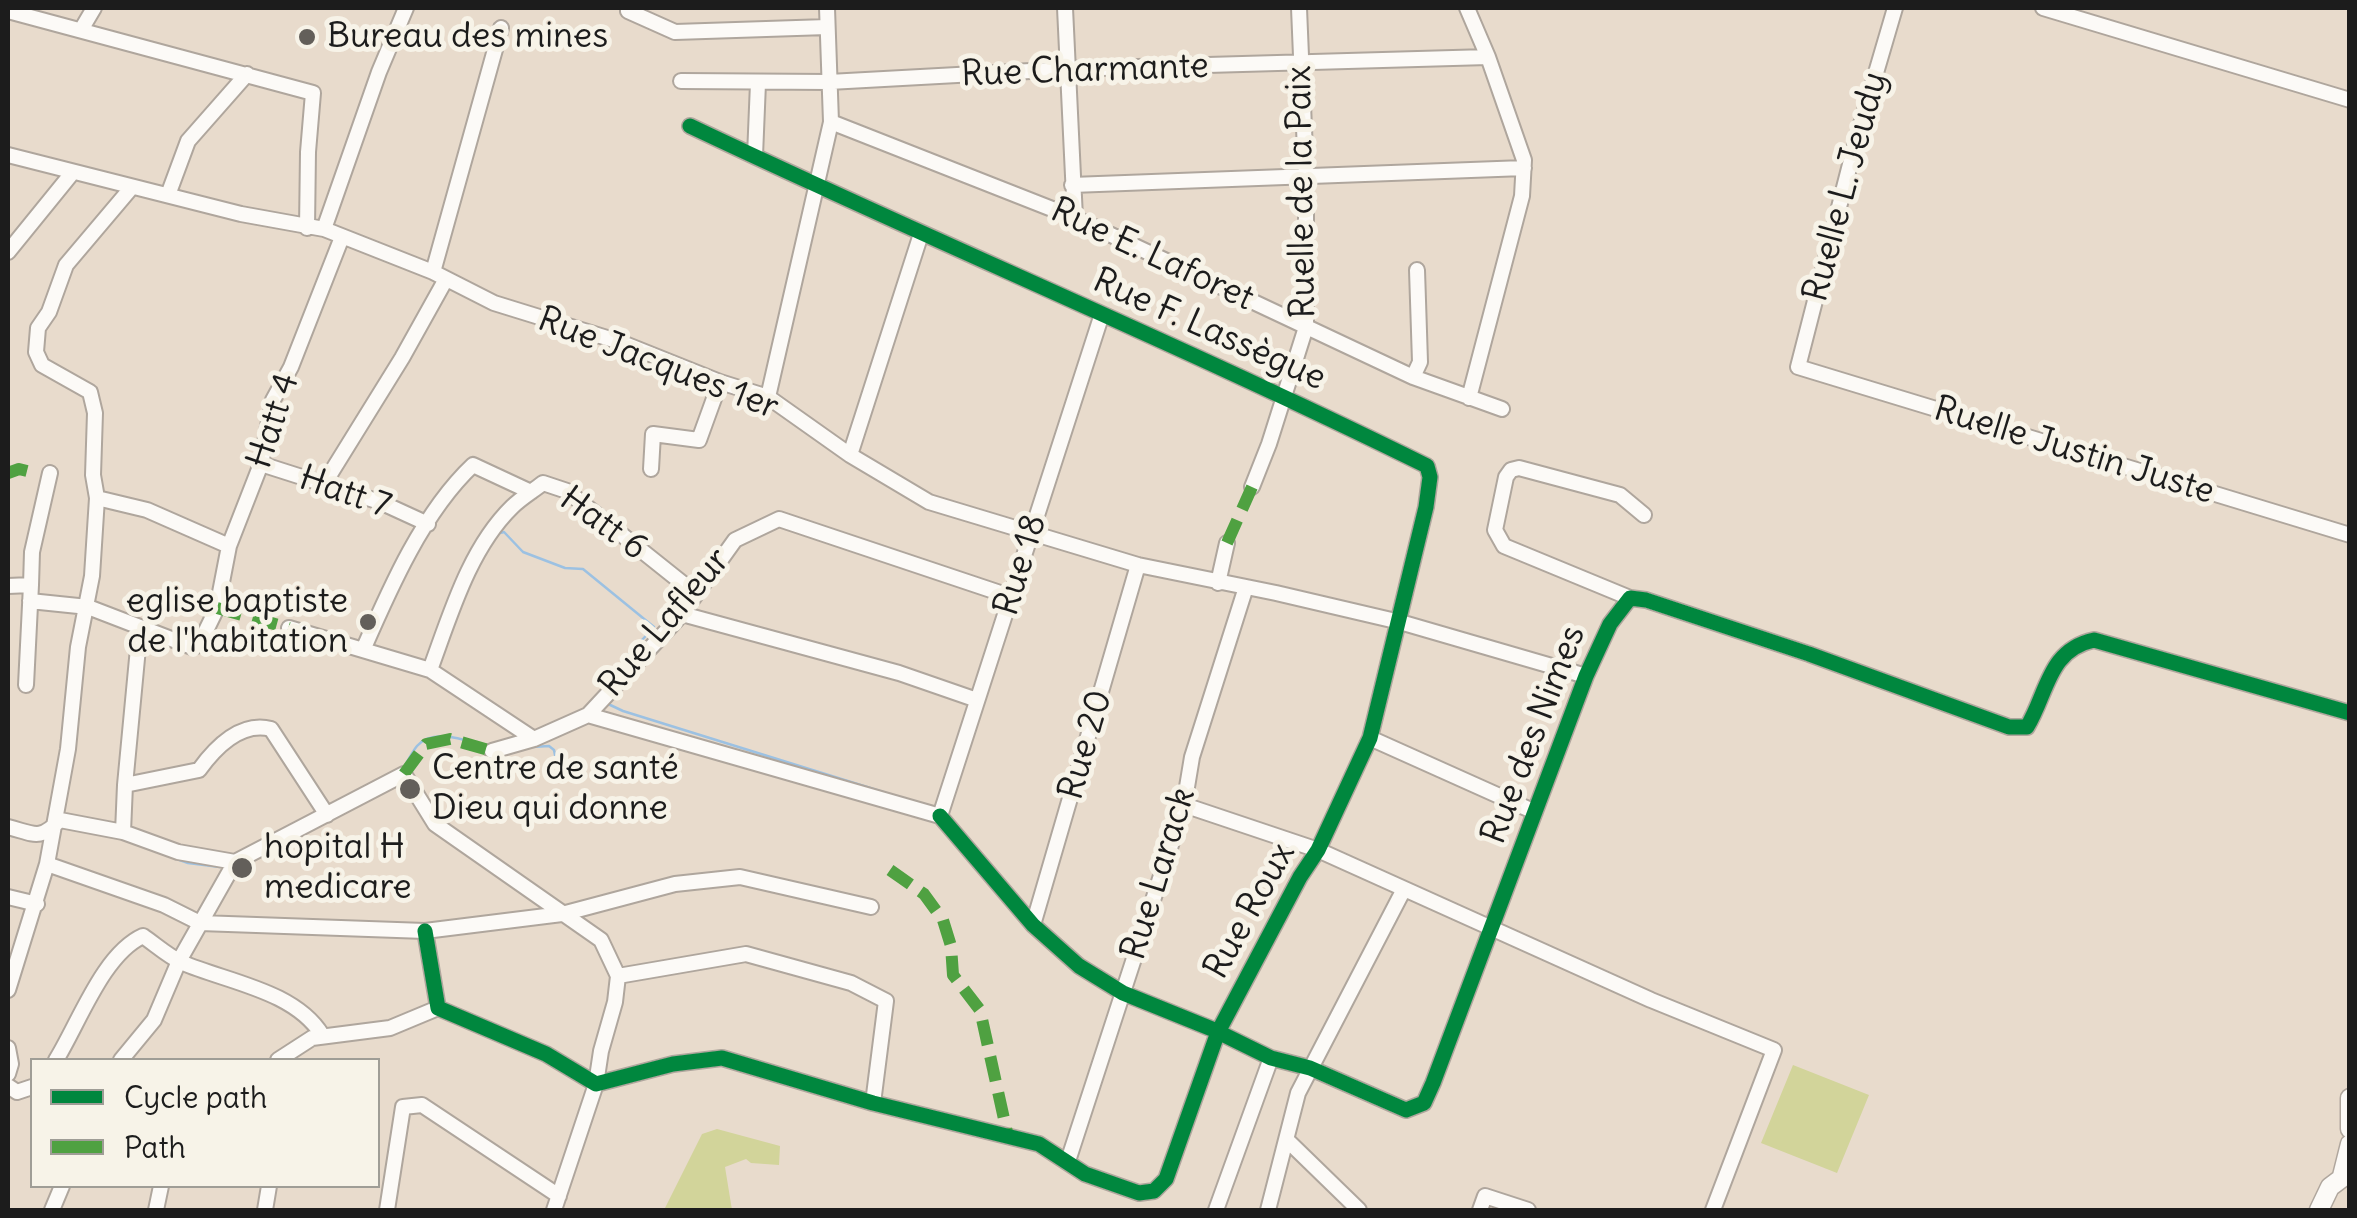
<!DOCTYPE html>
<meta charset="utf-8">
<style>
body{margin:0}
#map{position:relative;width:2357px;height:1218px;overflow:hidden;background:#e8dbcc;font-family:Delius,sans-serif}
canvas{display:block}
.frame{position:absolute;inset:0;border:10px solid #1c1c1c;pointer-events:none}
.legend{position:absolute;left:30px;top:1058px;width:350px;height:130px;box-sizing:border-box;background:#f7f3e8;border:2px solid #9f9d96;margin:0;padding:12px 18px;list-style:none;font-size:30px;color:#1c1c1c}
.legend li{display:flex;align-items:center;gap:20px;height:50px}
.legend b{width:50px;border:2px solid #9f9d96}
</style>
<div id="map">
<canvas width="2357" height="1218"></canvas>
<div class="frame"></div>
<ul class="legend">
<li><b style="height:12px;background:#00873e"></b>Cycle path</li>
<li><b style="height:12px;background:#4fa141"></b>Path</li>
</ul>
</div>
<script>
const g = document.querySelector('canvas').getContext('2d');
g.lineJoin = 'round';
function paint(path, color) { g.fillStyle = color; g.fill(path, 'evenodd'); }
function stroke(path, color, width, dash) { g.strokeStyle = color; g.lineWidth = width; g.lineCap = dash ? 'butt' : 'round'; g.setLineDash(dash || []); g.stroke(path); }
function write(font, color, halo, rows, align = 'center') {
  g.font = font + ' Delius,sans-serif'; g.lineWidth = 10; g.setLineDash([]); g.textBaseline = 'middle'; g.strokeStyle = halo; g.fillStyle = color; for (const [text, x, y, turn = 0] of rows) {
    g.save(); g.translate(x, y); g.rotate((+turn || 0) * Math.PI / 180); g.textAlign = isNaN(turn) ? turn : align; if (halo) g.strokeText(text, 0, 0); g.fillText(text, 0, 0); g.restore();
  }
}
const green = new Path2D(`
 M1793,1065L1869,1095L1837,1173L1761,1143Z
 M717,1129L780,1146L779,1165L751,1163L746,1159L725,1167L732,1210H664L702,1134Z`);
const stream = new Path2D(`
 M500,533L504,532L523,552L565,568L583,569L654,627L629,654L631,662
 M606,703L623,711L883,792
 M532,747L549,746L554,750L555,755L572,768V773
 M403,768C408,761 412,752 417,746C435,726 468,742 489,747
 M8,835L21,838
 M174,858L188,863L220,867`);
const minor = new Path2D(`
 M1065,8L1075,218
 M1467,8L1488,57L1524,160L1522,196L1469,398
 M1895,8L1856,141L1798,367L2350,535
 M2043,8L2350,100
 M8,11L313,93L308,152L307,228
 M628,11L675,32L827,27
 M81,30L94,8
 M681,81L829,82L1067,69L1488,57
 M831,122L1075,218L1413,377L1502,409
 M8,155L241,214L324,229L433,272L494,303L620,342L720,382L768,397L850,455L929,502L1138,565L1276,593L1400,622L1586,676
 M755,156L758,83
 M1072,185L1524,168
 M168,195L188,141L247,74
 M324,229L379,72L406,8
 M8,252L73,172
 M433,272L501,28
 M1413,377L1420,362L1417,270
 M768,397L831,122L827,8
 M850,455L921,234
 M261,464L380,502L428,524
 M651,469L653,434L699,440L720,382
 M324,484L402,358L446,279
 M1252,487L1269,444L1306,327V176L1299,8
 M97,498L147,510L229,546
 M1218,583L1227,543
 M31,585L32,552L50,473
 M8,586L31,585L26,685
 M1630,598L1504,546L1495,530L1506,477L1511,470L1519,468L1620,495L1644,515
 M30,601L88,607L192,647L199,645L217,608L229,546L261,464L273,400L291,367L342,237
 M682,614L899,673L977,700
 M289,628L430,670L534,739
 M363,650C390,588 423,512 473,465L531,492
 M430,670C450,616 469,549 512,507C521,498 533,491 543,483L567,491L696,594
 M588,715L940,816
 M1370,738L1535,812
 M492,751L534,739L588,715L682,614L735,540L779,519L1012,597
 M125,785L199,770C215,748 240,721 271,729L327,815
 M1184,805L1318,850L1651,1000L1774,1050L1713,1210
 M940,816L1033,925L1079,966L1123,993L1212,1029L1271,1058L1310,1068L1406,1110L1424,1103L1433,1083L1586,676L1610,624L1630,598L1646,600L1809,654L2009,727H2027C2048,692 2048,650 2094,640L2350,713
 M940,816L1102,314
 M8,827C35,834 39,841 60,820L123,832L178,852L235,862
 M123,832L125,785L140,627
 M47,864L164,905L200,923L425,931L562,914L675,884L740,877L871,907
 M8,897L37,904
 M1033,925L1138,565
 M425,931L438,1008L546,1054L596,1084L673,1064L722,1058L873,1103L1039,1144L1085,1174L1139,1193L1154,1191L1166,1179L1218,1032L1300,877L1318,850L1370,738L1426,507L1430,477L1427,466C1184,346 934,242 690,126
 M618,976L746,954L851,983L886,1001L873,1103
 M8,990L47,864L68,749L78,647L92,576L97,498L93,475L95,413L90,392L42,365L36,352L38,328L49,312L66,265L132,187
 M8,1048L11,1064L8,1074
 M56,1060C79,1023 103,954 143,936C156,945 169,957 183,963C228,982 295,991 322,1035
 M121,1060L154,1020L179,961L235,862L404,774L435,824L601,940L618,976L615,1002L601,1051L596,1084L554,1210
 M278,1060L312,1038L390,1028L438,1008
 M8,1086L17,1092L32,1087
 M1287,1140L1359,1210
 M1068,1161L1184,805L1192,757L1246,587
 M52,1210L62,1186
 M156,1210L161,1186
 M265,1210L269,1186
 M387,1210L403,1107L422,1105L559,1196
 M1216,1210L1271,1058
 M1268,1210L1298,1093L1403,891
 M1480,1210L1485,1196L1528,1210`);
const major = new Path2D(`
 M2350,1098V1129
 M2342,1176L2350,1144
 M2319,1210L2330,1187L2350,1172`);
const quiet = new Path2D(`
 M8,473L19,469L27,471
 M1227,543L1252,487
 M217,608L289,628
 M404,774L426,744L450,739L492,751
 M890,870L924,894L943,920L951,946L953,975L980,1010L1008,1137`);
const cycleway = new Path2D(`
 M940,816L1033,925L1079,966L1123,993L1212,1029L1271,1058L1310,1068L1406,1110L1424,1103L1433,1083L1586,676L1610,624L1630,598L1646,600L1809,654L2009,727H2027C2048,692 2048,650 2094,640L2350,713
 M425,931L438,1008L546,1054L596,1084L673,1064L722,1058L873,1103L1039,1144L1085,1174L1139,1193L1154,1191L1166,1179L1218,1032L1300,877L1318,850L1370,738L1426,507L1430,477L1427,466C1184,346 934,242 690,126`);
const markers = [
 [307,37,10,"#635f5a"],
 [368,622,10,"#635f5a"],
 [410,789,12,"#635f5a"],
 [242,868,12,"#635f5a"]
];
const poiNames = [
 ["Bureau des mines",327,37],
 ["eglise baptiste",348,602,"right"],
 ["de l'habitation",348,642,"right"],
 ["Centre de santé",432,769],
 ["Dieu qui donne",432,809],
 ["hopital H",264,848],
 ["medicare",264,888]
];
const streetNames = [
 ["Rue Charmante",1085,71,-2],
 ["Ruelle L. Jeudy",1846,187,-75],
 ["Ruelle de la Paix",1302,192,-91],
 ["Rue E. Laforet",1152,255,25],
 ["Rue F. Lassègue",1209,330,24],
 ["Rue Jacques 1er",658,364,21],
 ["Hatt 4",274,421,-72],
 ["Ruelle Justin Juste",2074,451,17],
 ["Hatt 7",345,493,19],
 ["Hatt 6",603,524,36],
 ["Rue 18",1021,565,-73],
 ["Rue Lafleur",665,623,-50],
 ["Rue des Nimes",1534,735,-69],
 ["Rue 20",1086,745,-74],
 ["Rue Larack",1159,874,-73],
 ["Rue Roux",1250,911,-61]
];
paint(green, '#d2d49a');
stroke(stream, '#9cc1e2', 2.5);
stroke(minor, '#afa69d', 18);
stroke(major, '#afa69d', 21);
stroke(minor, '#fcfaf7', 14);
stroke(major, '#fcfaf7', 18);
stroke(quiet, '#4fa141', 12, [25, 12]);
stroke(cycleway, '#00873e', 15);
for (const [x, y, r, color] of markers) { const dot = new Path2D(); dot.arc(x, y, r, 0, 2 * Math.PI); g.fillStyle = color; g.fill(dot); stroke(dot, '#f7f3e8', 4); }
write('35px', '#1c1c1c', '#f7f3e8', poiNames, 'left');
write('35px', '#1c1c1c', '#f7f3e8', streetNames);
</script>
